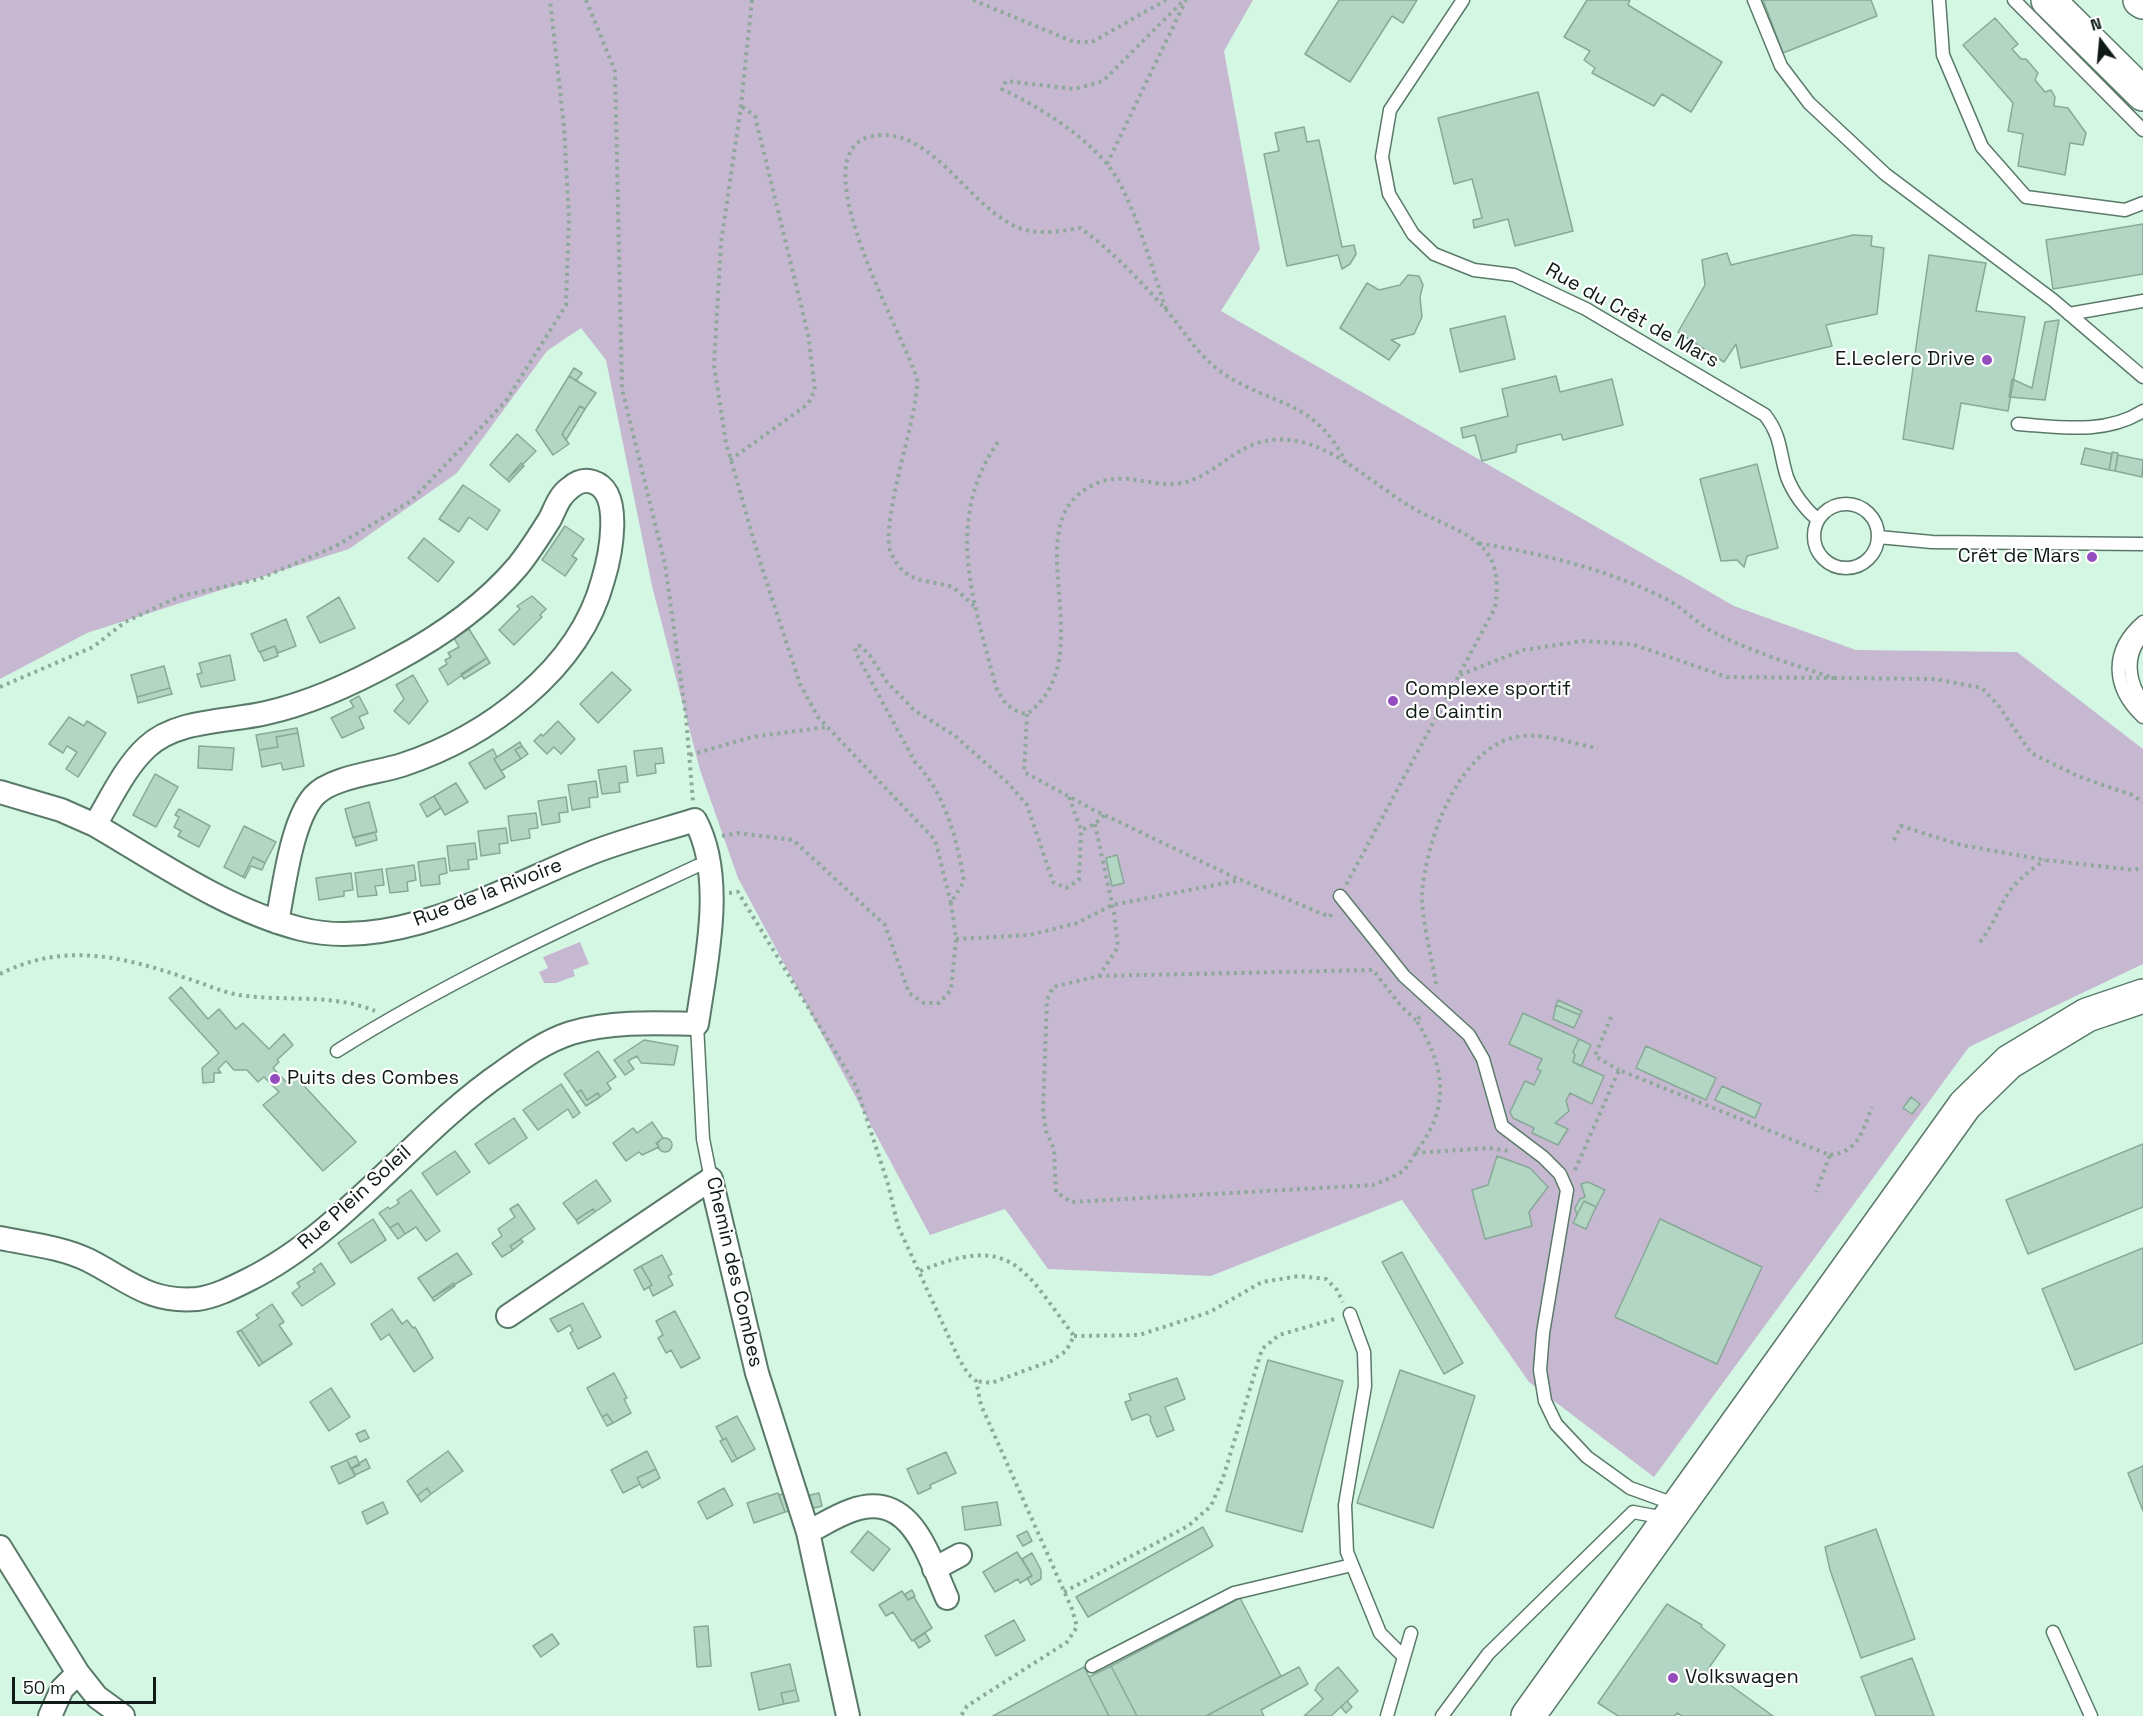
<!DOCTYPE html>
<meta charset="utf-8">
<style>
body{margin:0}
#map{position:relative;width:2143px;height:1716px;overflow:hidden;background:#d4f7e4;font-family:"Space Grotesk",sans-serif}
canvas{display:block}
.north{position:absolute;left:2071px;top:12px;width:60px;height:60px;-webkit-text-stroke:4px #fff;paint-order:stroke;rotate:344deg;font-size:16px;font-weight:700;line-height:24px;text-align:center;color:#0f1c15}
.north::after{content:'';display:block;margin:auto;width:21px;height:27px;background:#0f1c15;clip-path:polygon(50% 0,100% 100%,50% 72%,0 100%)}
.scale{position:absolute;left:12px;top:1677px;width:144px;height:27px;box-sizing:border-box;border:3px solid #0f1c15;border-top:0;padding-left:8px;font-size:18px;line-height:21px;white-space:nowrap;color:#0f1c15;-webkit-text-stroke:4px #fff;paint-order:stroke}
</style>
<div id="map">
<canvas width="2143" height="1716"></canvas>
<div class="north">N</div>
<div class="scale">50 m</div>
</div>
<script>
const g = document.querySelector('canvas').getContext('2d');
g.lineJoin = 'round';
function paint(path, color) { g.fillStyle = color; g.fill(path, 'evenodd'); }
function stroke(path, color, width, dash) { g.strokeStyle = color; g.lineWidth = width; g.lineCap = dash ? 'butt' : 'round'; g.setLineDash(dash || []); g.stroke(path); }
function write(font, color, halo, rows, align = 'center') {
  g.font = font + ' "Space Grotesk",sans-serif'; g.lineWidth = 4.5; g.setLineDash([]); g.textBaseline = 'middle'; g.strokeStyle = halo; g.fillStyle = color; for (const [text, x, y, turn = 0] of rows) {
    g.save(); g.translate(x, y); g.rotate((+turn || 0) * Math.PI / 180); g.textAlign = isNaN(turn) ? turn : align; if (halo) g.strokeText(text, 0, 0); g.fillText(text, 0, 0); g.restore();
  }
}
const green = new Path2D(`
 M0,0H1253L1224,51L1260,249L1221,311L1734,606L1856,650L2017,652L2143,749V964L1969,1047L1654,1477L1529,1382L1402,1200L1211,1276L1048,1269L1005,1209L930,1235L738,878L700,770L652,586L606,360L581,328L547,351L457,473L349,549L87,633L0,679Z
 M580,942L589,964L573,970L575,976L556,983H544L539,972L548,968L543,957Z`);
const building = new Path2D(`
 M1339,0H1417L1403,23L1392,16L1350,82L1305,54Z
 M1587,0H1630L1628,5L1722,62L1691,112L1662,94L1654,106L1592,73L1595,68L1584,60L1590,51L1564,37Z
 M1763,0H1871L1877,16L1783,53Z
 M1995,18L2018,44L2012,49L2021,59H2026L2038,73L2035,80L2045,92L2051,90L2055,97L2054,106L2068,108L2086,133L2083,145L2070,143L2065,175L2018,166L2023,134L2008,131L2013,103L1963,45Z
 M1538,92L1573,231L1515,246L1508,219L1474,228L1473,220L1482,218L1472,179L1454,184L1438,118Z
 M1304,127L1307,142L1319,140L1342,247L1354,245L1356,254L1350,264L1342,269L1338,255L1287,266L1264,154L1279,151L1275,133Z
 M2143,224V274L2053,289L2046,240Z
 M1853,235L1872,236L1871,246L1884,248L1877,314L1826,325L1832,346L1741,368L1736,344L1724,362L1678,332L1705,285L1702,260L1727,253L1731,265Z
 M1929,255L1986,263L1976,311L2025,317L2008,411L1961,403L1953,449L1903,439Z
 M1408,275L1419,276L1423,285L1420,297L1422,317L1414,334L1391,340L1400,345L1389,360L1340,328L1367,283L1379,290L1400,285Z
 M1505,316L1515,359L1460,372L1450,329Z
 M2059,320L2045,400L2009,397L2012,379L2032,388L2045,322Z
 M574,368L582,373L576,381L569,376Z
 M569,376L596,393L585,409L580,406L562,434L569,444L553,455L536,430Z
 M1556,376L1560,392L1612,379L1623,425L1563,440L1561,434L1517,445L1516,452L1482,461L1475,435L1463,438L1461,428L1508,416L1502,389Z
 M580,406L585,409L566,440L562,434Z
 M517,434L536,451L507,480L490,465Z
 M2085,448L2112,454L2109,470L2081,464Z
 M2112,452L2118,453L2115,471L2109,470Z
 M2118,455L2143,460L2142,477L2115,471Z
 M521,463L524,466L509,482L507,480Z
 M1757,464L1778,548L1747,556L1744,567L1737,560L1721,561L1700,479Z
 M463,485L500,510L487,530L469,517L459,532L439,519Z
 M565,526L584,539L572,556L577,559L565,576L542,560Z
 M424,538L454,562L438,582L408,558Z
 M532,596L546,609L540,615L542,617L514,645L499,630L520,609L517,606Z
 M339,597L355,628L320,643L307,617Z
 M286,619L296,646L278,653L275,646L259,652L251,634Z
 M469,629L487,658L448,685L439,669L447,664L445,660L451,657L448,653L459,647L454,638Z
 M275,646L278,656L264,661L260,652Z
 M230,655L235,680L201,687L197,674L202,673L199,663Z
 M487,658L490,663L464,679L461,674Z
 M164,666L170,688L137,697L131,675Z
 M612,672L631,690L598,723L580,704Z
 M413,675L428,701L409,724L394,711L404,699L396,685Z
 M170,688L172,694L138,703L137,697Z
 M359,696L368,713L359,717L364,728L342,738L331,718L354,707L350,701Z
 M69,717L84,726L87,721L106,733L78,777L66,769L77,752L67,746L63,753L49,744Z
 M558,721L575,739L561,754L554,747L547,754L534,741L541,734L543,736Z
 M297,728L298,733L276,737L278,747L259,750L256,735Z
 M298,733L304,766L283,770L281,763L262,767L259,750L278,747L276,737Z
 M520,742L522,746L515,750L521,759L501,771L494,759Z
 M199,746L234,748L232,770L198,768Z
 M522,746L528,754L521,759L515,750Z
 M662,748L664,763L655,764L656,773L637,776L634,751Z
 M493,749L497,757L494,759L505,777L485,789L469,763Z
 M626,766L628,782L619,783L620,792L602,794L598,770Z
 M155,774L178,787L156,827L133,815Z
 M596,781L598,797L589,798L590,807L572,810L568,785Z
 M456,783L468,802L445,815L434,796Z
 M434,796L441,808L427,817L420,804Z
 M566,797L568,812L559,813L560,822L542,825L538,801Z
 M369,802L377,832L353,838L345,809Z
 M179,809L210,826L199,847L178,836L181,831L174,827L179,817L175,815Z
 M536,813L538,828L529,829L530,838L511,841L508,816Z
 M244,826L276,842L265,863L253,857L243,877L224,867Z
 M506,828L508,843L499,844L500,853L481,856L478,831Z
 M375,832L377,840L356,846L354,837Z
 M475,843L477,859L468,860L469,869L450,871L447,846Z
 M1117,855L1124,883L1112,886L1106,858Z
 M253,857L265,863L262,870L251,866L245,878L243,877Z
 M445,858L447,873L439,875L440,884L421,886L418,862Z
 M414,865L416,880L407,882L408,891L390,893L386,869Z
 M382,869L384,885L375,886L377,895L358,897L355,873Z
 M351,873L353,890L344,891V896L319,900L316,878Z
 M181,987L208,1019L219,1009L236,1029L243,1023L269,1049L284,1034L293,1045L277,1060L279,1062L273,1068L287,1083L295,1076L356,1142L323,1171L263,1105L279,1092L264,1077L258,1082L247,1070H234L226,1061L218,1069L221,1073H214V1082L203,1083L202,1068L219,1053L169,998Z
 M1558,1000L1582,1011L1580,1015L1556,1005Z
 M1556,1005L1580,1015L1574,1028L1553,1019Z
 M1523,1013L1579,1039L1573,1052L1575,1055L1573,1062L1604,1076L1592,1104L1570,1093L1566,1101L1569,1111L1555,1123L1568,1129L1558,1145L1532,1133L1534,1128L1513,1118L1510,1112L1525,1081L1534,1085L1541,1071L1537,1069L1542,1059L1509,1044Z
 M1579,1039L1591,1045L1581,1066L1573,1062L1575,1055L1573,1052Z
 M644,1040L678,1046L674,1065L641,1063L637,1056L628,1061L634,1069L625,1075L614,1060Z
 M1646,1046L1716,1078L1706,1100L1636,1068Z
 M598,1051L616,1077L607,1083L611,1089L600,1097L598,1093L587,1100L581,1090L577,1093L564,1074Z
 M561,1084L580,1113L573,1118L568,1109L538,1130L523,1110Z
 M1722,1086L1761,1104L1755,1118L1715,1100Z
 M581,1090L587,1100L598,1093L600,1097L586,1106L577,1093Z
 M1911,1097L1920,1104L1912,1114L1903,1108Z
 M514,1118L527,1138L489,1164L475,1144Z
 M652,1122L663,1138L656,1143L659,1147L642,1155L639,1152L626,1161L613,1143L633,1128L637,1133Z
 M658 1145a7 7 0 1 1 14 0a7 7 0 1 1-14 0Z
 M2143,1144V1207L2028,1254L2006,1200Z
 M455,1151L470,1172L437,1195L422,1173Z
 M1497,1156L1530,1168L1548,1187L1529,1212L1532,1226L1485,1239L1472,1190L1488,1185Z
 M596,1180L611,1201L595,1212L593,1209L576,1220L563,1203Z
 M1588,1182L1605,1190L1596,1207L1584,1201L1577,1215L1575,1208L1580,1199L1585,1197L1581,1184Z
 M411,1190L440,1231L426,1241L416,1227L405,1234L398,1223L390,1228L379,1213L388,1207L390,1209L399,1203L397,1200Z
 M1584,1201L1596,1207L1586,1229L1573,1223Z
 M518,1204L535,1229L510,1246L513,1250L502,1257L492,1243L502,1236L498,1229L515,1217L510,1209Z
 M593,1209L595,1212L578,1224L576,1220Z
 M373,1219L386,1240L351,1263L338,1243Z
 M1660,1219L1762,1267L1717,1364L1615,1317Z
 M398,1223L405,1234L398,1239L390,1228Z
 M521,1239L523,1242L513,1250L510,1246Z
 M2143,1248V1343L2075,1370L2042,1289Z
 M1402,1252L1463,1363L1444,1374L1382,1262Z
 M457,1253L472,1274L432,1298L418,1278Z
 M662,1255L672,1274L668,1276L673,1285L653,1296L649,1287L652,1285L641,1266Z
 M321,1263L335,1284L302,1306L292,1293L300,1287L297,1283L315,1272L313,1269Z
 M641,1266L652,1285L644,1290L634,1270Z
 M453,1283L455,1286L434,1301L432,1298Z
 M583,1303L601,1337L578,1349L570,1333L573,1331L570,1325L558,1332L550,1319Z
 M272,1304L284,1322L279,1325L292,1344L263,1363L241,1330L259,1318L256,1315Z
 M392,1309L402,1324L407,1320L413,1328L415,1327L433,1358L414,1372L389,1334L381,1340L371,1324Z
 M675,1311L700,1358L681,1368L671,1350L666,1353L658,1338L663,1335L656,1321Z
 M241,1330L263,1363L259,1366L237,1332Z
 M1268,1360L1343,1381L1302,1532L1226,1511Z
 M1400,1370L1475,1396L1433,1528L1357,1503Z
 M614,1373L627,1398L624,1399L631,1413L613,1423L607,1414L602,1417L587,1388Z
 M1177,1378L1185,1399L1165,1407L1174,1430L1157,1437L1150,1420L1151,1417L1147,1414L1132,1420L1125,1402L1131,1400L1129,1394Z
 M331,1388L350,1417L329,1431L310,1402Z
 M607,1414L613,1423L607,1426L602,1417Z
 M737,1416L755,1449L737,1459L726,1438L723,1440L716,1427Z
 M365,1430L369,1438L360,1442L356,1434Z
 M726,1438L737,1459L732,1462L720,1441Z
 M448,1451L463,1471L431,1494L427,1488L417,1496L407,1481Z
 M647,1451L656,1469L637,1478L640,1484L623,1493L611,1470Z
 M946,1452L956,1473L930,1485L931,1488L918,1494L907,1469Z
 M356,1456L360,1465L351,1469L347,1460Z
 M366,1459L370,1468L355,1475L352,1468Z
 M347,1460L355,1476L339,1484L331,1467Z
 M2143,1466V1511L2128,1473Z
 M656,1469L660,1478L642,1488L637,1478Z
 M427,1488L431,1494L421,1502L417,1496Z
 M724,1488L733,1505L707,1519L698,1502Z
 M778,1493L785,1512L754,1523L747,1503Z
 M785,1493L790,1511L785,1512L779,1495Z
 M819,1493L822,1506L810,1509L806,1496Z
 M383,1502L388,1513L367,1524L362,1512Z
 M997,1502L1001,1525L965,1530L962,1507Z
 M1203,1527L1213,1546L1088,1617L1076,1597Z
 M1876,1529L1915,1639L1861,1658L1830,1570L1825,1547Z
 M868,1531L890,1549L873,1571L851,1552Z
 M1027,1531L1032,1541L1023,1546L1017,1536Z
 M1017,1552L1032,1576L1020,1583L1018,1579L995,1592L983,1572Z
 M1032,1553L1041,1570V1579L1031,1585L1027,1578L1032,1576L1022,1559Z
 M912,1590L915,1596L908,1600L905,1594Z
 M902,1591L908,1600L914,1597L932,1628L912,1641L893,1612L886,1616L879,1605Z
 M1240,1598L1281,1676L1206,1716H1137L1111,1666Z
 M1667,1604L1702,1625L1701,1627L1725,1645L1708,1669L1773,1716H1682L1677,1713L1675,1716H1618L1598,1703Z
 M1014,1620L1025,1640L996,1656L985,1636Z
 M708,1626L711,1666L697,1667L694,1627Z
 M925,1633L930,1641L919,1648L914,1640Z
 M552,1634L559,1644L541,1657L533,1646Z
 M1912,1658L1934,1716H1876L1861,1677Z
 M790,1664L796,1690L781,1693L784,1704L759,1710L751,1673Z
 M1111,1666L1137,1716H1109L1089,1677Z
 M1084,1667L1109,1716H993Z
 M1299,1667L1308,1684L1261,1710L1264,1716H1206Z
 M1338,1667L1358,1691L1331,1716H1304L1323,1699L1315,1690L1318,1684Z
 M796,1690L799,1701L784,1704L781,1693Z
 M1347,1701L1352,1707L1346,1713L1341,1707Z`);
const path = new Path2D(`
 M586,0L615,71L622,389L665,564L686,717L693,802
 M752,0L741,106L721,243L714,365L726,443L761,565L800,684L818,717L935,840L951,903L964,881C957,839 945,793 915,762L856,653L855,647L860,646L869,654L887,682L914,710L954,735L1008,783L1027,805L1053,882L1066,888L1079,880L1081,830
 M973,0L1074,42H1092L1166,0
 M1107,164L1186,0
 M1166,309C1152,270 1133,195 1107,164C1079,131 1040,108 1002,89L1006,81L1074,89L1103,81L1184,0
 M998,442C943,521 974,602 996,687C1003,702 1010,711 1027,714C1108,654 1006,517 1100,482C1127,472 1153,488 1181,483C1211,478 1231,450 1261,442C1322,426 1372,488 1422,513C1471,537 1505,544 1495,608L1346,885
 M730,460L808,404L815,390L808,334L755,116L741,106
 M974,606C967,600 958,589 949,586C922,579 905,583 891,553C880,529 911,433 915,402C916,395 918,386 917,379C906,338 799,157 869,137C931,121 968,210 1022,229C1040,235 1062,231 1080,228C1112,250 1143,284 1169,313C1186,334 1201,359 1224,374C1274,407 1315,399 1346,463
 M1460,675L1523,650L1583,641L1632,644L1727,677L1834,678C1794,665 1753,652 1715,633C1697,624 1684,608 1666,599C1607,569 1543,554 1478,543
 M1834,678L1935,679L1982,688L1998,705L2031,753L2080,777L2132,795L2143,802
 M0,687L93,647L125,622L181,596L259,579L336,546L411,501L506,401L566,305L569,218L564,127L550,0
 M1027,714L1024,772L1092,809L1240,880
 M690,755L752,737L826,727
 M1069,797L1081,830L1095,824L1104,815
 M1095,824L1114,913L1118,947L1099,976L1053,987L1047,1000L1043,1112L1046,1131L1054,1149L1056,1192L1071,1202L1373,1185C1382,1181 1395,1177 1403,1171C1409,1165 1414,1155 1419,1148C1451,1103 1444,1065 1416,1020L1424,1014
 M722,836L738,833L793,840L885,925L909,993L924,1003H939L951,990L956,939L951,903
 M1894,840L1901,826L1961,845L2045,860L2134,870L2143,867
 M729,893L738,892L856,1086L888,1184L898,1226L958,1357L968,1374L976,1381L981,1405L1072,1609L1077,1627L1067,1642L967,1706L961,1716
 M956,939L1030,935L1077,923L1112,905L1241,880L1330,917L1333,910
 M1980,942C1993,926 1998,909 2009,892C2018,879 2032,869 2045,860
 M0,974C63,942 122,956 186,978C203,983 221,992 239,995C283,1002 333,993 375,1011
 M1099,976L1373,970L1401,1006L1416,1020
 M1436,984C1432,959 1421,917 1422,893C1426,841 1457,753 1512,738C1539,730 1571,744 1598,748
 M1611,1017L1595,1056L1619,1070
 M1415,1153L1489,1148L1510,1151
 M1830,1155C1859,1152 1862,1131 1872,1107
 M1575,1170L1619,1070L1830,1155L1816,1192
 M920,1271C1012,1233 1023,1268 1074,1336L1066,1351L1051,1361L991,1383L976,1381
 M1074,1336L1139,1335L1210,1312L1262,1282L1299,1276L1326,1279L1337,1290L1343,1302
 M1064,1592L1188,1526L1211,1506L1223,1478L1262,1349L1279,1335L1338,1318`);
const service = new Path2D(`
 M1463,0L1390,110L1382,157L1389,194L1413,234L1434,254L1474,270L1514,275L1586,309L1765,415C1782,437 1779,452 1787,477C1793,493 1805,509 1817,519
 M1754,0L1781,66L1809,103L1885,174L2053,300L2143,377
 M1939,0L1943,55L1982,147L2026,197L2125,210L2143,203
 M2014,0L2143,130
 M2069,314L2143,301
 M2018,424C2060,427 2105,435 2143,411
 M1814 536a32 32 0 1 1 64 0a32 32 0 1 1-64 0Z
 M1878,537L1932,542L2143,544
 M2143,622C2109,651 2112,688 2143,717
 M2143,635C2125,655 2128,681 2143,702
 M1340,896L1404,976L1469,1035L1483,1059L1502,1126L1543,1157L1560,1174L1567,1190L1543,1333L1540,1370L1545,1401L1556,1424L1587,1457L1630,1488L1677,1505
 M697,1024L703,1139L711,1179
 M337,1051C451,979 575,923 697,866L710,862
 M1350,1314L1364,1352L1365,1386L1345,1505L1347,1552L1380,1633L1403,1656
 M2053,1632L2091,1716
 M1092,1666L1234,1593L1352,1565
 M1387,1716L1411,1633
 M1442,1716L1488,1654L1633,1512L1665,1518`);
const minor = new Path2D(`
 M0,792L61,810L95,825
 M0,1238C29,1244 61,1247 88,1260C128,1280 148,1303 197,1299C214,1297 232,1288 248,1280C345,1232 414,1132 504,1071C525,1056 546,1041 571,1033C612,1021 655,1023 697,1024C706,962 726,877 695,820C660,831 624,840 591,853C505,887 397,953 301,929C227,910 160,863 95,825C110,800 125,767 147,747C177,719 228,722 266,713C311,703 354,683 394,661C439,637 485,605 518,566C530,551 540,535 550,519C556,507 559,496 570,488C577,482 584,479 593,482C624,492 610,557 603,580C579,670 487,737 402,765C377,773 331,777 314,796C291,822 284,888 277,922
 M508,1316L711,1179L757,1373L808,1532L848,1716
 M808,1532C822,1525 836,1516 850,1511C911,1488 928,1555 947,1598
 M0,1547L78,1673L97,1697L123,1716
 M934,1569L960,1555
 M50,1716L62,1689L78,1673`);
const secondary = new Path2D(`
 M1528,1716L1965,1105L2009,1062L2087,1015L2143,996`);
const trunk = new Path2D(`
 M2048,0L2143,94
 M2140,0L2143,2`);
const markers = [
 [1987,360,6,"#954cbe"],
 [2092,557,6,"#954cbe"],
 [1393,701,6,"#954cbe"],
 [275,1079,6,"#954cbe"],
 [1673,1678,6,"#954cbe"]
];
const streetNames = [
 ["Rue du Crêt de Mars",1632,316,29],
 ["Rue de la Rivoire",488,893,-21],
 ["Rue Plein Soleil",355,1198,-42],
 ["Chemin des Combes",734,1272,77]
];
const poiNames = [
 ["E.Leclerc Drive",1975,360,"right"],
 ["Crêt de Mars",2080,557,"right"],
 ["Complexe sportif",1405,690],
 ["de Caintin",1405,713],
 ["Puits des Combes",287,1079],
 ["Volkswagen",1685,1678]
];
paint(green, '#c7b8d1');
paint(building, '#b3d5c3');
stroke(building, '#87a997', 1.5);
stroke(service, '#5a7a69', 15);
stroke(minor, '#5a7a69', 26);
stroke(secondary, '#5a7a69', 36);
stroke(trunk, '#5a7a69', 36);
stroke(path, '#8ea99b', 4, [3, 4.5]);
stroke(service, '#fff', 12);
stroke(minor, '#fff', 22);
stroke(secondary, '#fff', 33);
stroke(trunk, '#fff', 33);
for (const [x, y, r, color] of markers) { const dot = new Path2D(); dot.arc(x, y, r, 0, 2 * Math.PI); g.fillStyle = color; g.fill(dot); stroke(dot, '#fff', 2); }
write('20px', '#0f1c15', '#fff', streetNames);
write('20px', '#0f1c15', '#fff', poiNames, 'left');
</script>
